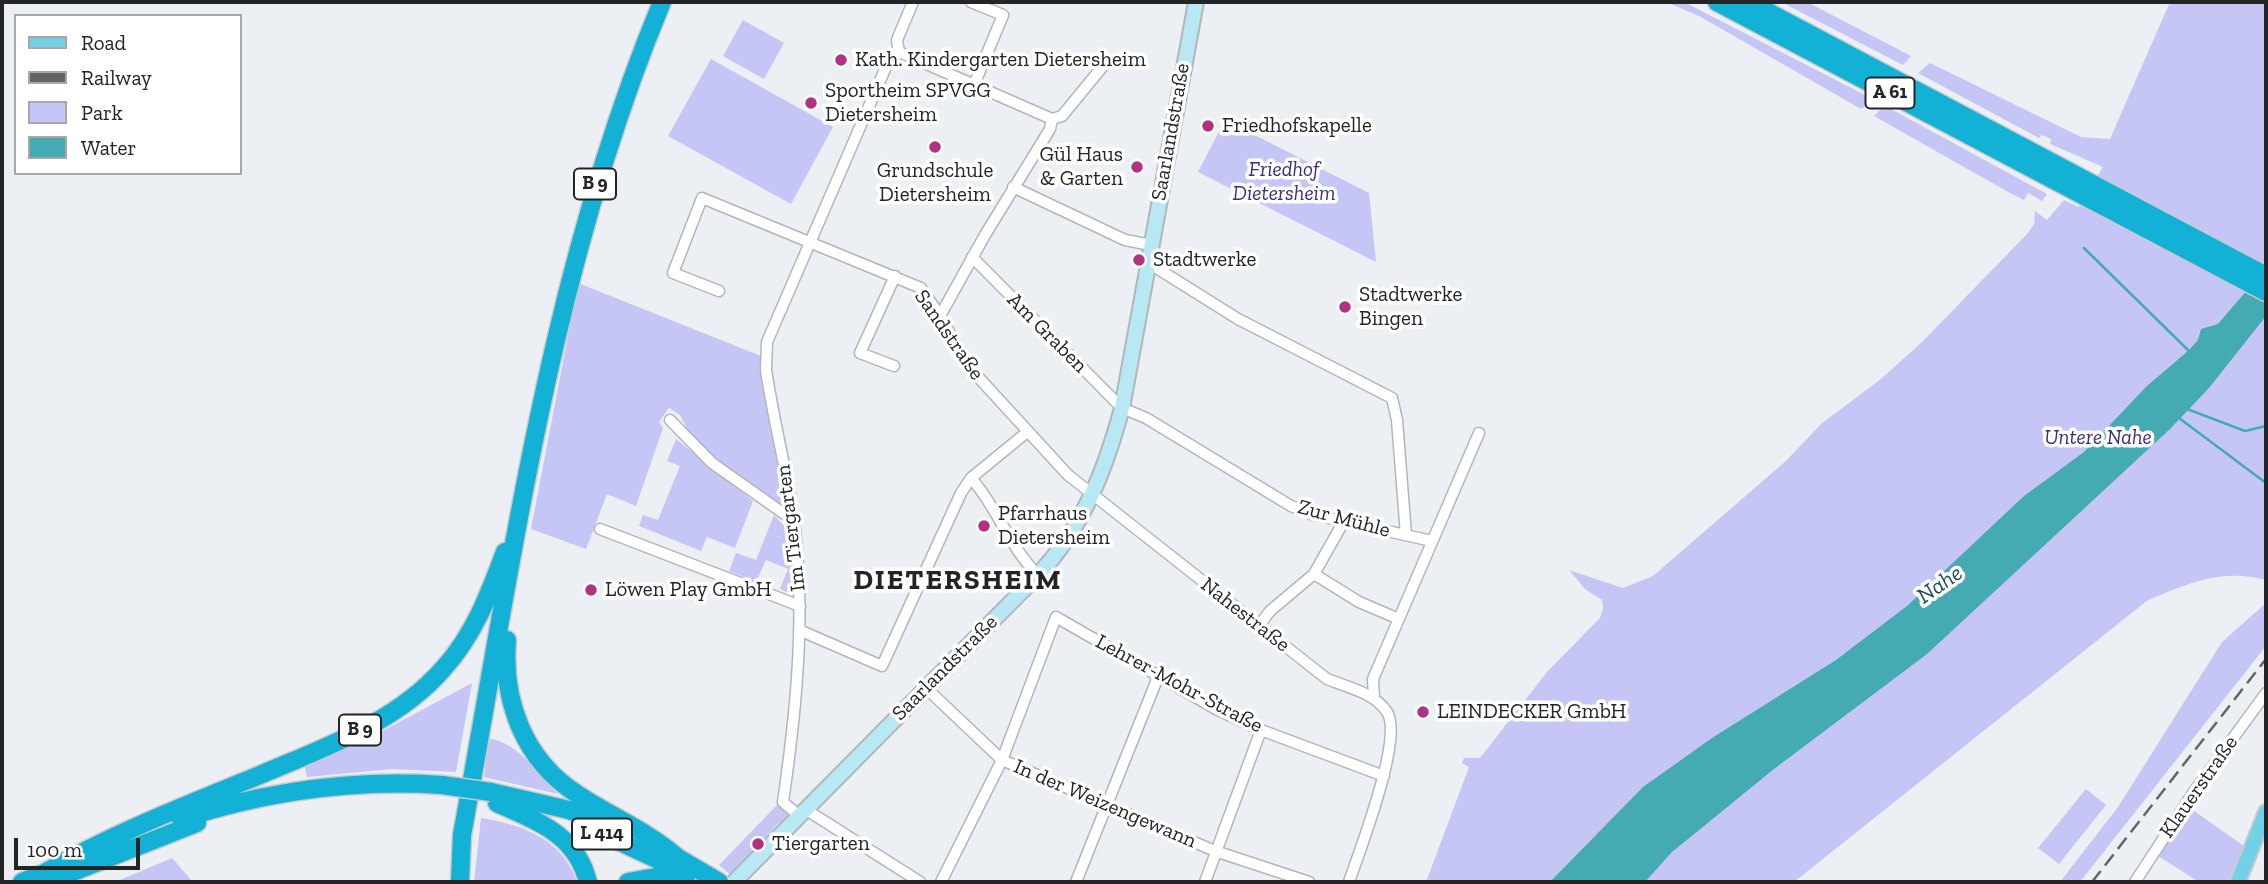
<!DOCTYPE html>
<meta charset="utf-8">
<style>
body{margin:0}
#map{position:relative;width:2268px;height:884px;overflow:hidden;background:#ecf0f4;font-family:"Zilla Slab",serif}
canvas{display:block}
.frame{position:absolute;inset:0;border:4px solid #222425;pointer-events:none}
.legend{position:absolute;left:14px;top:14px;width:228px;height:161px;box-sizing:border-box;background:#fff;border:2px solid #a7a7a8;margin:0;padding:9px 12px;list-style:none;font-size:21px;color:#222425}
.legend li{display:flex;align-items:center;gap:14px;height:35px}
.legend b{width:35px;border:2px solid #a7a7a8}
.scale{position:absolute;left:14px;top:838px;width:126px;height:32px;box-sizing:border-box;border:4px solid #222425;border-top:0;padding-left:9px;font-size:21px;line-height:24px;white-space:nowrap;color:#222425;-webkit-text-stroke:5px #fff;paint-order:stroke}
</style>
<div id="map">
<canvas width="2268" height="884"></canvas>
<div class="frame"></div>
<ul class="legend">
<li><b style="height:9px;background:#72d0e7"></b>Road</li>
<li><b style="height:9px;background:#636668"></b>Railway</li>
<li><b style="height:19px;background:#c5c6f6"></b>Park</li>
<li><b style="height:19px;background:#43abb1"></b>Water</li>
</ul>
<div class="scale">100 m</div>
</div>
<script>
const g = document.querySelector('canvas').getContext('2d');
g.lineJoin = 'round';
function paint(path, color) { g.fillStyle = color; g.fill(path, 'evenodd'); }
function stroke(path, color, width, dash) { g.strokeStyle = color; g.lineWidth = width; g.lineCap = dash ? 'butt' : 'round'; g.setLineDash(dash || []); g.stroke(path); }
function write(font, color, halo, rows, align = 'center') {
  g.font = font + ' "Zilla Slab",serif'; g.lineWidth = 7; g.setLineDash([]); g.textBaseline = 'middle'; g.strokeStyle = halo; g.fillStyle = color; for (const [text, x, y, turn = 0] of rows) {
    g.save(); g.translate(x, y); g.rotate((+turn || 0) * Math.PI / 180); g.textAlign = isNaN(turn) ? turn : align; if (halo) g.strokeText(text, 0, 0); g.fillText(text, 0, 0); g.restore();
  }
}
const green = new Path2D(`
 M1666,2H1684L1863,94L1867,98L1866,106L1861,109L1699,16Z
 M1781,2H1807L1911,56L1903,65Z
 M2170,2H2266V580C2223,568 2188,583 2148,600L1794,882H1426L1469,767L1462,763L1464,758H1480L1547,672L1600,618L1603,608L1602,600L1586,590L1569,570L1623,588L1653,576L1787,460L1821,424L1881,379L1923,341L2028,233L2034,224L2035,211L2047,220L2064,200L2079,207L2103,167L2050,144L2051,139L2042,135L2039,138L1918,73L1930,63L2081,137L2110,139Z
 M743,20L784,43L764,79L723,56Z
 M711,59L833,127L791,204L668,136Z
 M1891,109L2047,194L2042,201L2028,193L2024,200L2010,193L1874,116L1880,110Z
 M1225,120L1369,193L1376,262L1198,172Z
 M578,283L761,356L790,515L694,442L680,415L669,408L659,422L663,428L636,506L607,494L586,549L531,529Z
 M676,439L753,501L735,548L707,537L701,551L639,526L643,515L658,520L680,466L667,461Z
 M774,515L788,530L793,595L780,589L788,569L766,560L756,582L729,571L736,553L756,560Z
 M2266,603V646L2080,882H2060L2118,807L2222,642Z
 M472,683L456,772L392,769L307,777L304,764L377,734Z
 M488,738C520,743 535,772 558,794L484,777Z
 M2086,789L2106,805L2059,864L2038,848Z
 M781,801L791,815L790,820L778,824L758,845L761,851L734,878L719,865Z
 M2187,806L2244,846L2228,882H2199L2155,854Z
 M481,818C521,824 563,839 577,882H474Z
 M172,858L193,882H115Z`);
const water = new Path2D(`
 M2266,268V316L2209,388L2170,429L1927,654L1774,769L1672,852L1645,882H1550L1643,787L1712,738L1836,660L1907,606L2024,496L2084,452L2147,386L2189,350L2198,340L2201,329L2218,324Z`);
const stream = new Path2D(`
 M2084,248L2189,351
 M2187,409L2245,431L2266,426
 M2179,418L2266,483`);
const street = new Path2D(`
 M913,2L897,40L899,52L1052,119
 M971,2L1003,15L974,85
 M1013,187L1125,240L1151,245
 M972,257L1122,408L1146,418L1291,506L1311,514L1432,541
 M1147,262L1238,319L1392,398L1397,420L1406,535
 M719,291L673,273L702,198L921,288L940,316L968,366L1068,475L1327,679C1347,687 1375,693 1387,712C1404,737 1359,852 1349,882
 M940,316L985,235L1050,129L1052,119L1062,116L1108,60
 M894,366L860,353L895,276
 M670,420L712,463L793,520
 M971,478C998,508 1009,547 1038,575
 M600,529L800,606
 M1314,574L1359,602L1399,619
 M1259,626L1270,611L1314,574L1344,521
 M799,630L882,666L961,493L971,478L1026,433
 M925,687L1002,760L1215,851L1309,882
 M1374,699L1373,679L1479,433
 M805,809L920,882
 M798,815L783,802C795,719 804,634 797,550C792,490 775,430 766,370L767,342L889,60L898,49
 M941,882L1002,760L1056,617L1216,709L1261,730L1384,776
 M1076,882L1158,677
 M1205,882L1261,730
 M2135,882L2193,793L2266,693`);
const secondary = new Path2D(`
 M734,882L1038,575C1083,527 1105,471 1122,408L1196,2`);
const primary = new Path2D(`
 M2238,882L2266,812`);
const highway = new Path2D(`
 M1717,2L2266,292
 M1749,2L2266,276
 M507,640C502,701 524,760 577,794C610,816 647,831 677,857
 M491,792L569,810L617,828
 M497,803C538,822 576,834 588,882
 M181,819C267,791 351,779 442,785
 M599,832L678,869
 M668,852L719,882
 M46,872C114,833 187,805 260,775C323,748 396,723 443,669C474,635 489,595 505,552
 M50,881L197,823
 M22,882L57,868
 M460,882L462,835C514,553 551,268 662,2
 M628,882L661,876L686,882`);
const rail = new Path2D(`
 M2092,882L2266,659`);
const highwayBridge = new Path2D(`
 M442,785L491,792`);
const markers = [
 [841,60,7,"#b13281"],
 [811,103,7,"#b13281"],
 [1208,126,7,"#b13281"],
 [935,147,7,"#b13281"],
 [1137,167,7,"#b13281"],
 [1139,260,7,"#b13281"],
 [1345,307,7,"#b13281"],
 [984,526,7,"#b13281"],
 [591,590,7,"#b13281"],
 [1423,712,7,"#b13281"],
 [758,844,7,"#b13281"]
];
const shields = [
 [1890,93,49],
 [595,184,42],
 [360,730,42],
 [602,834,60]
];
const shieldNames = [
 ["A 61",1890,93],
 ["B 9",595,184],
 ["B 9",360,730],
 ["L 414",602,834]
];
const poiNames = [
 ["Kath. Kindergarten Dietersheim",855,60],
 ["Sportheim SPVGG",825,91],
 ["Dietersheim",825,115],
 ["Friedhofskapelle",1222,126],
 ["Gül Haus",1123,155,"right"],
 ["& Garten",1123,179,"right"],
 ["Grundschule",935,171,"center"],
 ["Dietersheim",935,195,"center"],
 ["Stadtwerke",1153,260],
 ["Stadtwerke",1359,295],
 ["Bingen",1359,319],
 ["Pfarrhaus",998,514],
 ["Dietersheim",998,538],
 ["Löwen Play GmbH",605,590],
 ["LEINDECKER GmbH",1437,712],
 ["Tiergarten",772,844]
];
const streetNames = [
 ["Saarlandstraße",1171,132,-80],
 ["Am Graben",1047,333,45],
 ["Sandstraße",949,335,55],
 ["Zur Mühle",1344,519,15],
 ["Im Tiergarten",791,528,-97],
 ["Nahestraße",1245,615,38],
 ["Saarlandstraße",945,668,-45],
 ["Lehrer-Mohr-Straße",1179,684,28],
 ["Klauerstraße",2199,787,-55],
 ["In der Weizengewann",1105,804,23]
];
const parkNames = [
 ["Friedhof",1284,170],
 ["Dietersheim",1284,194],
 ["Untere Nahe",2098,438]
];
const waterNames = [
 ["Nahe",1940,585,-35]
];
const districtNames = [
 ["DIETERSHEIM",958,581]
];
paint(green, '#c5c6f6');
paint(water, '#43abb1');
stroke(stream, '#43abb1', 2.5);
stroke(street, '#b2b6ba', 13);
stroke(secondary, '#b2b6ba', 18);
stroke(primary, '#cacacb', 18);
stroke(highway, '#cacacb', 21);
stroke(street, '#fff', 10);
stroke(secondary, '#b8e8f3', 14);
stroke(primary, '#72d0e7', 14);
stroke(highway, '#14b1d7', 18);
stroke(rail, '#636668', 2.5, [14, 7]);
stroke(highwayBridge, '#cacacb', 21, []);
stroke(highwayBridge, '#14b1d7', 18);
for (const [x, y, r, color] of markers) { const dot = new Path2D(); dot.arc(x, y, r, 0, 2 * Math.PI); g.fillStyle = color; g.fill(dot); stroke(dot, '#fff', 2.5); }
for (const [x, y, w] of shields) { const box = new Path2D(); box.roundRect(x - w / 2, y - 15.5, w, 31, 5); g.fillStyle = '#fff'; g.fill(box); stroke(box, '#222425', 2); }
write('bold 19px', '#222425', null, shieldNames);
write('21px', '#222425', '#fff', poiNames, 'left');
write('21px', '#222425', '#fff', streetNames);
write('italic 21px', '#382e7b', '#fff', parkNames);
write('italic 23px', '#204e50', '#fff', waterNames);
g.letterSpacing = '2px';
write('bold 28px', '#222425', '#fff', districtNames);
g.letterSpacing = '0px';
</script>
